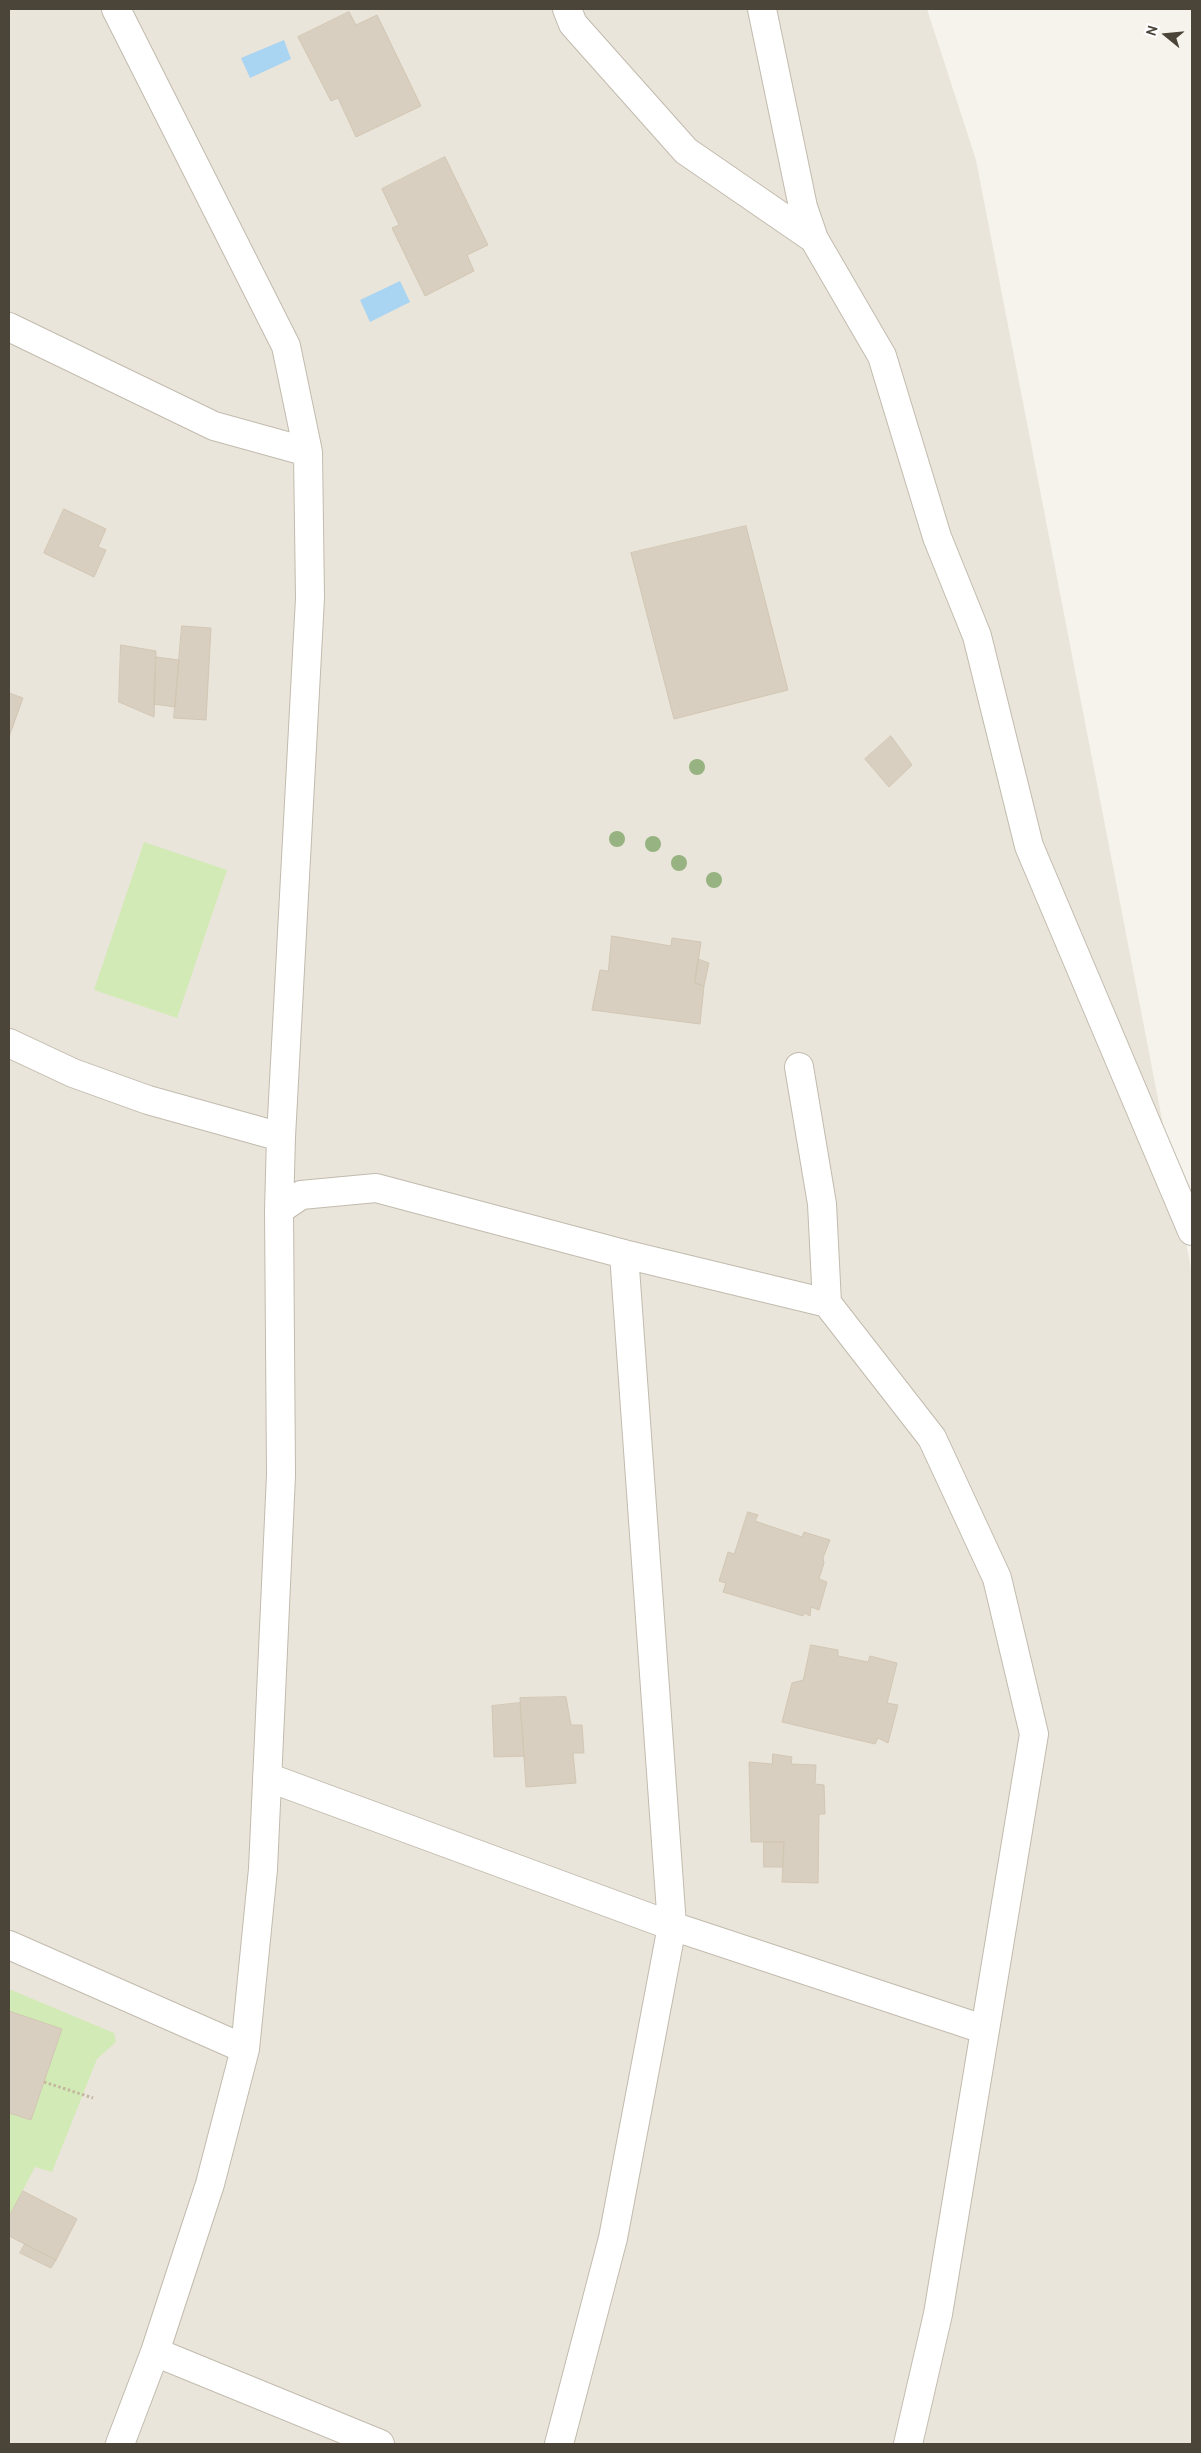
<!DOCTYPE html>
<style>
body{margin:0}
#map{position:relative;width:1201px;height:2453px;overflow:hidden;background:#f6f3ec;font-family:Cabin,sans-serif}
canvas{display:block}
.frame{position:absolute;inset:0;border:10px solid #4b4439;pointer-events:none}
.north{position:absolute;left:1141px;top:10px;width:50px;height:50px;-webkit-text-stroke:4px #fff;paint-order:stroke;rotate:287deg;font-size:14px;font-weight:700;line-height:20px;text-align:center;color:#4b4439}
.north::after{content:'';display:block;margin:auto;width:18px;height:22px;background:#4b4439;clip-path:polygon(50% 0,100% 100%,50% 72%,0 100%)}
</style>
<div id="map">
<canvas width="1201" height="2453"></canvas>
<div class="frame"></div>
<div class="north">N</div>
</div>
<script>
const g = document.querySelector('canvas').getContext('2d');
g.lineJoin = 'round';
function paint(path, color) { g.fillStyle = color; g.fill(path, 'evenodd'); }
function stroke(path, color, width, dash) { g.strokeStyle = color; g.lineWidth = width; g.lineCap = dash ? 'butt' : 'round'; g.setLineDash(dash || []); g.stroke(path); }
const residential = new Path2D(`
 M9,9H927L976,160L1192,1274V2444H9Z`);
const green = new Path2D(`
 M144,842L227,870L177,1018L94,990Z
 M9,1989L114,2033L116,2042L97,2059L52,2172L35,2167L9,2217Z`);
const water = new Path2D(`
 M284,40L291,59L250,78L241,58Z
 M400,281L410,302L370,322L360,300Z`);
const building = new Path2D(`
 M349,12L356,25L377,15L421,106L356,137L338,98L331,101L298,37Z
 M445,157L488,245L467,255L474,271L425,296L392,228L399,225L382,189Z
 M64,509L106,529L98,547L106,550L94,577L44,553Z
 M746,526L788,690L674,719L631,553Z
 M182,626L211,628L206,720L174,718Z
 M121,645L156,651L154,717L119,702Z
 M156,657L179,660L175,707L154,704Z
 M9,693L23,698L9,737Z
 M891,736L912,765L889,787L865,759Z
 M612,936L671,946L672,938L701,942L695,983L704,986L700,1024L592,1010L600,970L608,971Z
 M698,959L709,963L704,986L695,983Z
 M748,1512L758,1515L755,1521L802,1537L804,1532L830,1540L823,1558L824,1563L819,1579L827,1582L819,1610L811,1607L810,1616L804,1613L803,1616L723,1592L726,1583L719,1581L728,1552L734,1554Z
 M811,1645L838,1650V1656L868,1662L870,1656L897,1663L887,1703L898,1705L888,1743L878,1738L875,1744L782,1722L792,1683L803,1680Z
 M566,1697L571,1725H582L584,1753H573L576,1783L526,1787L520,1698Z
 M520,1703L524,1756L494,1757L492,1706Z
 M773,1754L792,1757L791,1764L816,1765L815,1784L824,1785L825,1814H819L818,1883L782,1882L784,1842H751L749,1762L772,1764Z
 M764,1842H784L783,1867H764Z
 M9,2011L62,2029L31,2120L9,2113Z
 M23,2191L77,2219L56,2260L9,2236V2217Z
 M25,2244L56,2260L51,2268L20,2253Z`);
const path = new Path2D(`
 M44,2082L93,2098`);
const minor = new Path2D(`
 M116,9L286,346L308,452L310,598L281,1137L279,1210L281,1475L263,1869L245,2049L210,2184L155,2352L120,2444
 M567,9L573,24L686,151L814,239
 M762,9L803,207L814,239L882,356L937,537L977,636L1029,846L1192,1231
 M9,327L214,426L308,452
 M9,1043L73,1073L148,1100L281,1137
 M799,1067L822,1204L827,1303L932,1438L997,1578L1034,1734L938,2314L908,2444
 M279,1210L301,1195L376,1188L624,1254L827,1303
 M267,1777L672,1926L983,2029
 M9,1945L245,2049
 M155,2352L380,2444
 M559,2444L613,2238L672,1926L624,1254`);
const trees = [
 [697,767],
 [617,839],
 [653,844],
 [679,863],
 [714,880]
];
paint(residential, '#eae5da');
paint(green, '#d2eab5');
paint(water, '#a9d4f2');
paint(building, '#d8cfc1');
stroke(building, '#d3c7b4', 1);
stroke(minor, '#c2bbae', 30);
stroke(path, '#c4b79f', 3, [2.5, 2.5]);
stroke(minor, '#fff', 28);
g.fillStyle = '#97b381';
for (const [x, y] of trees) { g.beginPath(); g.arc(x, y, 8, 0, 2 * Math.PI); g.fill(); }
</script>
